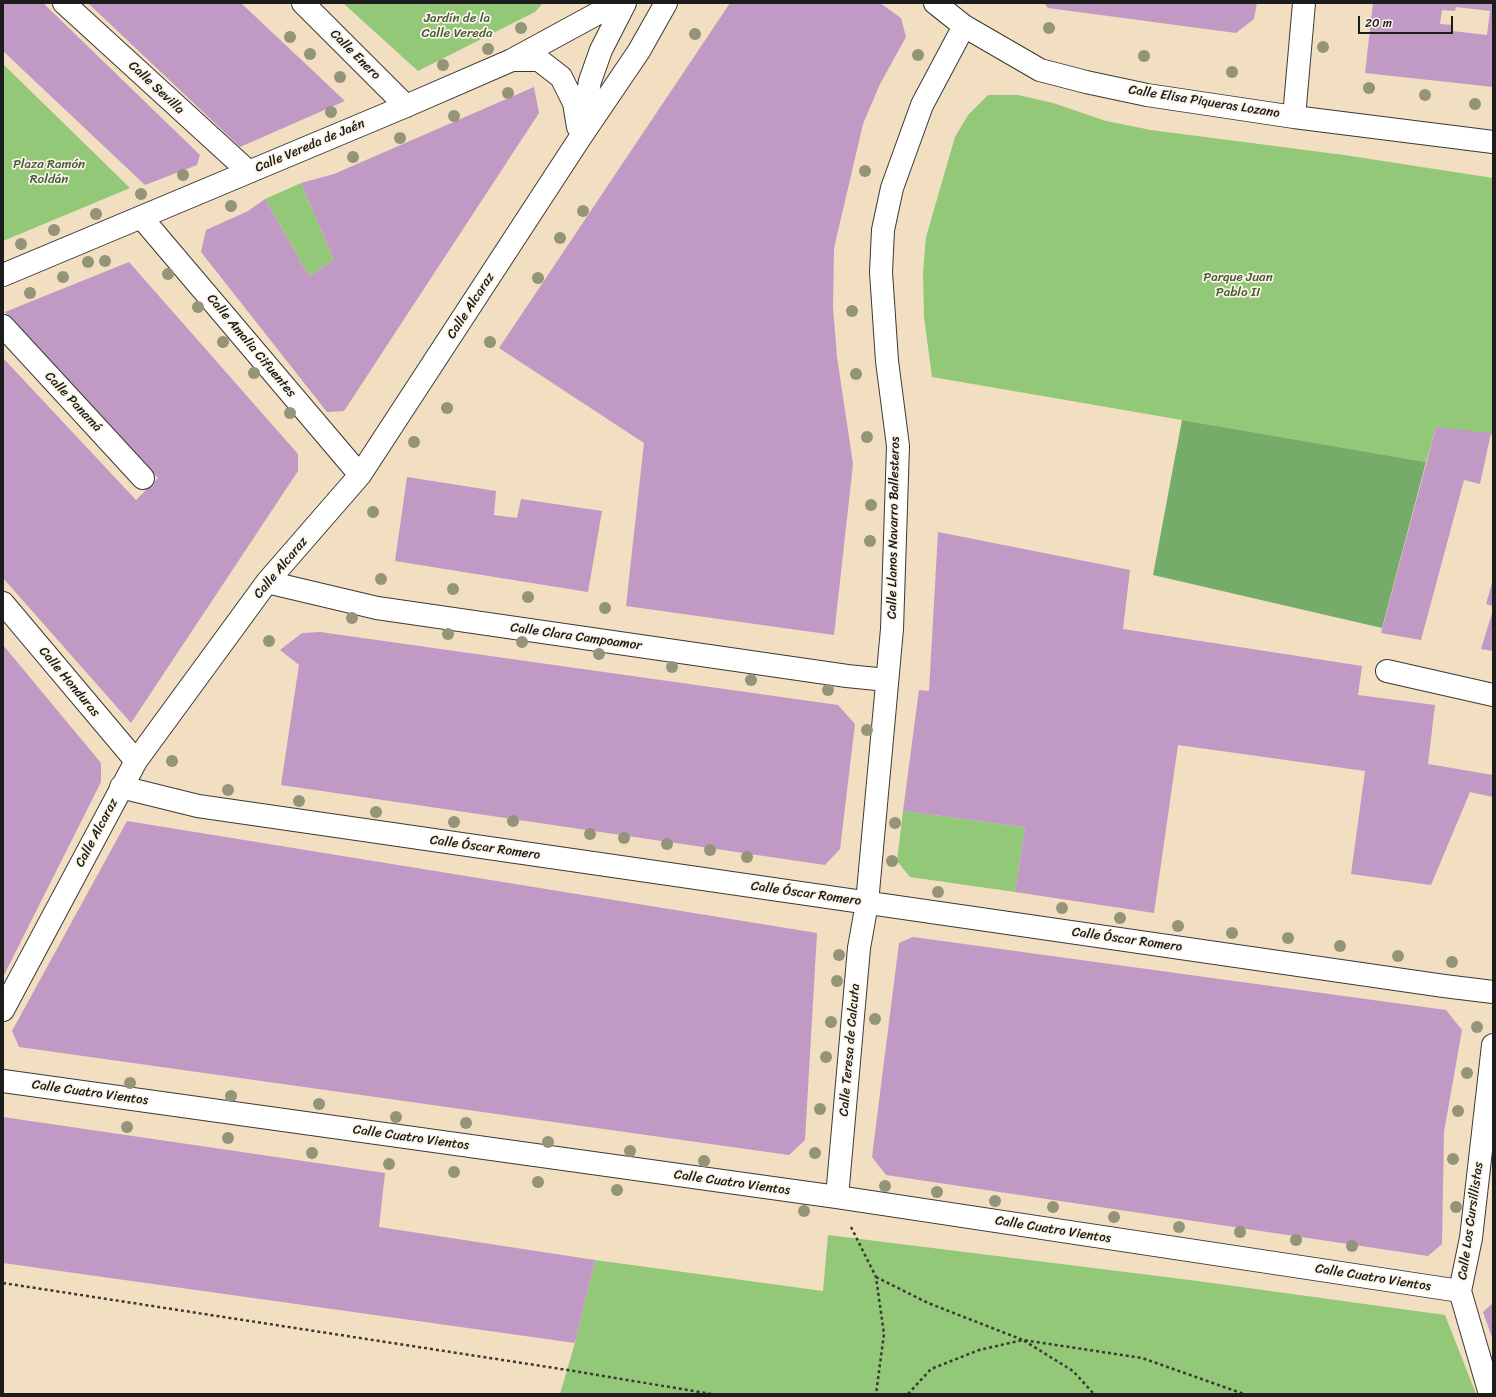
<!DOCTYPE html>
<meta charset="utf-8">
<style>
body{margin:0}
#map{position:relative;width:1496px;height:1397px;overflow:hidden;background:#f2dec0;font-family:Sriracha,sans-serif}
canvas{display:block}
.frame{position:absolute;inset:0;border:4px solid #1c1c1c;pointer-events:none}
.scale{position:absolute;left:1358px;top:16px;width:95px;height:18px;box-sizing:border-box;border:2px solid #1c1c1c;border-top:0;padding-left:5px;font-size:12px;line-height:14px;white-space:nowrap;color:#1c1c1c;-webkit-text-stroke:3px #fcf5e5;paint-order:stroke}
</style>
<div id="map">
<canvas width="1496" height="1397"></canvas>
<div class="frame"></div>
<div class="scale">20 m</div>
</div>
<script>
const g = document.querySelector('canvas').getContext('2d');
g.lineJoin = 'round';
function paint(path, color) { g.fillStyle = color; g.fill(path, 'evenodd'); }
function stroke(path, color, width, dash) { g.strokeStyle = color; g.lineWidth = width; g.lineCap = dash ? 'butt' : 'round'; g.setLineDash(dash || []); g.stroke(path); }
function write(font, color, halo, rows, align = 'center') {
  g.font = font + ' Sriracha,sans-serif'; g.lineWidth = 3.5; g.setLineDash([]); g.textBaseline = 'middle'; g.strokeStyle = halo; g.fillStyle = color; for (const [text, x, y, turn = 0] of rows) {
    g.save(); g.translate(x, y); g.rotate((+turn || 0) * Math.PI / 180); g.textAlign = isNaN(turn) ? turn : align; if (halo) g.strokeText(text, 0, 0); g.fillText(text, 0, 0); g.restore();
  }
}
const green = new Path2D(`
 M343,3H543L535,12L418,71Z
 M3,64L130,188L3,241Z
 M988,95H1018L1053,103L1106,121L1151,130L1344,155L1493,178V435L1436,427L1426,462L932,377L924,317L923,273L926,237L955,137L968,115Z
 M301,183L334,260L309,276L265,199Z
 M903,811L1025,827L1015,892L910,877L897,861Z
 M828,1235L1190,1280L1445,1315L1476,1394H560L575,1343L595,1260L823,1291Z`);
const forest = new Path2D(`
 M1182,420L1426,462L1382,628L1153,575Z`);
const building = new Path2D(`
 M3,3H43L200,155L197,165L145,185L3,51Z
 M88,3H241L345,101L240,147Z
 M730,3H880L901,18L906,37L880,84L863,124L834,248L833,307L837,357L853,464L834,635L626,606L644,443L499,348Z
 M1044,3H1257L1254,19L1236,33L1048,8Z
 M1373,3H1493V87L1365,73ZM1456,7L1490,11L1487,35L1452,31L1453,25L1440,24L1442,10L1455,11Z
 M534,87L539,113L344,411L327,412L201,252L206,230L248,211L265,199L309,276L334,260L301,183L334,174Z
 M129,262L298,454V471L131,723L3,578V358L136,500L158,478L5,312Z
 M1436,427L1491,433L1480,484L1464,480L1421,640L1381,633Z
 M407,477L496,491L494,515L517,518L521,499L602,511L588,592L395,561Z
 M938,532L1130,570L1123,629L1362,666L1358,695L1435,705L1428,764L1493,775V797L1470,792L1431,885L1351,874L1365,771L1178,745L1154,913L1015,892L1025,827L903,811L919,690L929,691Z
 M1493,580V606L1486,604Z
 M1493,610V651L1481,649Z
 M320,632L838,705L855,724L840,849L825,865L281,785L299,665L280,650L302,633Z
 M3,645L101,763V782L3,977Z
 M127,821L817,933L805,1140L789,1155L19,1047L12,1031Z
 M913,937L1446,1010L1462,1030L1444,1132L1442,1244L1428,1256L886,1175L872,1157L899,943Z
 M3,1117L385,1173L379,1227L595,1260L575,1343L3,1263Z
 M1493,1303V1340L1483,1312Z`);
const path = new Path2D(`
 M851,1227L876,1277L884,1334L876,1394
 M876,1277L928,1303L1023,1340L1142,1358L1244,1394
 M3,1283L574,1371L711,1394
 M908,1394L931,1369L979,1350L1023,1340L1073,1371L1094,1394`);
const minor = new Path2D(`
 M64,3L249,172
 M303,3L406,106
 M935,3L964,26L1040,70L1086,82L1147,95L1294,117L1493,142
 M513,60H539L561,77L574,103L578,127
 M1294,117L1304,3
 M581,131L590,81L601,50L625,3
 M141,217L360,475
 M3,275L406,106L512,60L602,11L610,3
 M3,326L143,478
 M267,582L377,608L847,676L887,680
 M3,603L136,761
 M1387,671L1493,695
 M121,787L198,806L1444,986L1493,992
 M3,1010L136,761L267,582L360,475L580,138L639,51L666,3
 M3,1081L837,1197L1460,1291
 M837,1197L859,948L867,903L892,629L898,446L887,361L881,272L883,230L892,188L922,105L964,26
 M1490,1394L1460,1291L1471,1238L1493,1045`);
const trees = [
 [521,28],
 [1049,28],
 [695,34],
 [290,37],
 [1323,47],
 [488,49],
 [310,54],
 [918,55],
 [1144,56],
 [443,65],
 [1232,72],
 [340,77],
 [1369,88],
 [508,93],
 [1425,95],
 [1475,104],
 [331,112],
 [454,116],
 [400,138],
 [353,157],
 [865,171],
 [183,175],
 [141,194],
 [231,206],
 [583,211],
 [96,214],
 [54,230],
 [560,238],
 [21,244],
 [105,261],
 [88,262],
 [168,274],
 [63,277],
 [538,278],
 [30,293],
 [198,307],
 [852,311],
 [223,342],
 [490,342],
 [254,373],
 [856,374],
 [447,408],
 [290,413],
 [867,437],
 [414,442],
 [871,505],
 [373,512],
 [870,541],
 [381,579],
 [453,589],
 [528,597],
 [605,608],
 [352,618],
 [448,634],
 [269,641],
 [522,642],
 [599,654],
 [672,667],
 [751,680],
 [828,690],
 [867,730],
 [172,761],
 [228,790],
 [299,801],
 [376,812],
 [513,821],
 [454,822],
 [895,823],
 [590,834],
 [624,838],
 [667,844],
 [710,850],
 [747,857],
 [892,861],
 [938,892],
 [1062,908],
 [1120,918],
 [1178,926],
 [1232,933],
 [1288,938],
 [1340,946],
 [839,955],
 [1398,956],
 [1452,962],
 [837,981],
 [875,1019],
 [831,1022],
 [1477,1027],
 [826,1057],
 [1467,1073],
 [130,1083],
 [231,1096],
 [319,1104],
 [820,1109],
 [1458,1111],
 [396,1117],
 [466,1123],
 [127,1127],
 [228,1138],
 [548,1142],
 [630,1151],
 [312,1153],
 [815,1153],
 [1453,1159],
 [704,1161],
 [389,1164],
 [454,1172],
 [538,1182],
 [885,1186],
 [617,1190],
 [937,1192],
 [995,1201],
 [1053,1207],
 [1456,1207],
 [804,1211],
 [1114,1217],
 [1179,1227],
 [1240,1232],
 [1296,1240],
 [1352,1246]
];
const parkNames = [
 ["Jardín de la",457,19],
 ["Calle Vereda",457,34],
 ["Plaza Ramón",49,165],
 ["Roldán",49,180],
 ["Parque Juan",1238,278],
 ["Pablo II",1238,293]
];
const streetNames = [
 ["Calle Enero",355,55,45],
 ["Calle Sevilla",156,88,43],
 ["Calle Elisa Piqueras Lozano",1204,102,9],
 ["Calle Vereda de Jaén",310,146,-23],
 ["Calle Alcaraz",471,306,-57],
 ["Calle Amalia Cifuentes",251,346,50],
 ["Calle Panamá",73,402,47],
 ["Calle Llanos Navarro Ballesteros",894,528,-89],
 ["Calle Alcaraz",281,568,-50],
 ["Calle Clara Campoamor",576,637,8],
 ["Calle Honduras",69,682,50],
 ["Calle Alcaraz",97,833,-62],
 ["Calle Óscar Romero",485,848,8],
 ["Calle Óscar Romero",806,894,8],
 ["Calle Óscar Romero",1127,940,8],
 ["Calle Teresa de Calcuta",850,1050,-85],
 ["Calle Cuatro Vientos",90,1093,8],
 ["Calle Cuatro Vientos",411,1138,8],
 ["Calle Cuatro Vientos",732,1183,8],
 ["Calle Los Cursillistas",1471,1221,-82],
 ["Calle Cuatro Vientos",1053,1230,9],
 ["Calle Cuatro Vientos",1373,1278,9]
];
paint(green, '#93c879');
paint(forest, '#76ac69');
paint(building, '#c099c5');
stroke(minor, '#3c3935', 24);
stroke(path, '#3c3935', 2.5, [3, 3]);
stroke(minor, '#fff', 22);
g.fillStyle = '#939478';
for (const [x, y] of trees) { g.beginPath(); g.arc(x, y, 6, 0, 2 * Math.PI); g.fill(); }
write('13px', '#46583d', '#fcf5e5', parkNames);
write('13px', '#1c1c1c', '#fcf5e5', streetNames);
</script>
